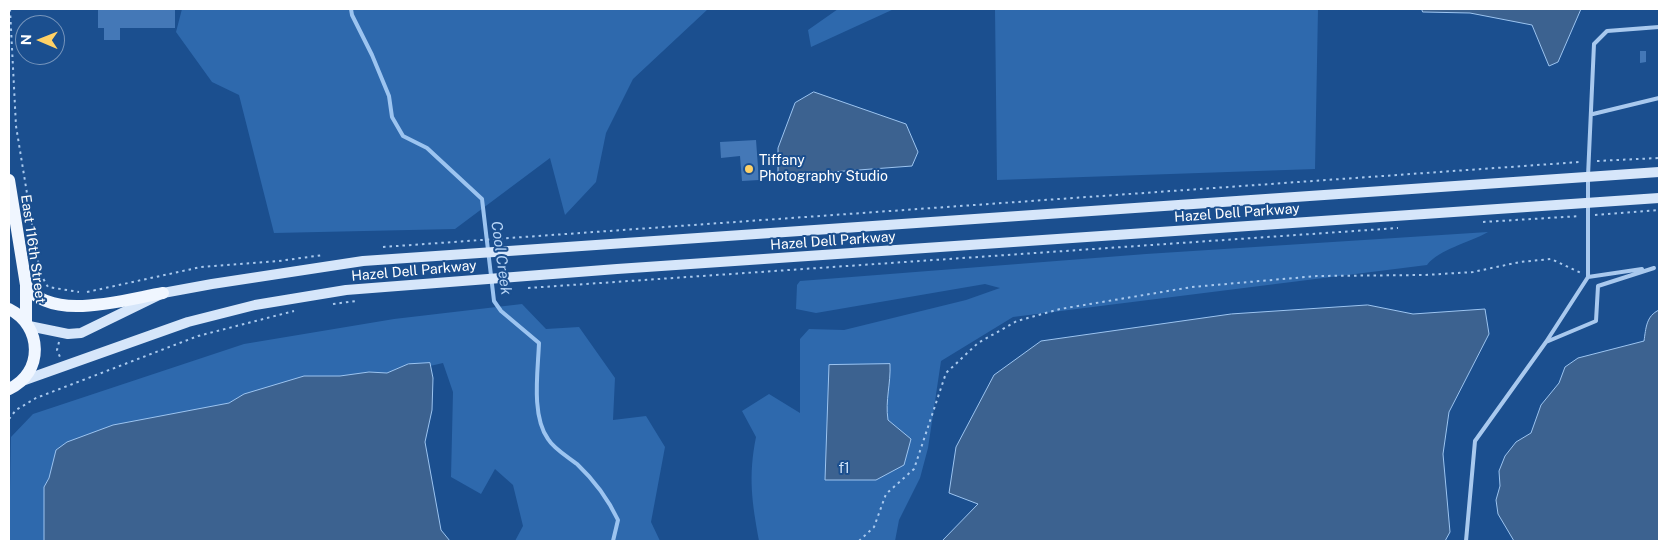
<!DOCTYPE html>
<style>
body{margin:0}
#map{position:relative;width:1668px;height:550px;overflow:hidden;background:#1b4f8f;font-family:"Public Sans",sans-serif}
canvas{display:block}
.frame{position:absolute;inset:0;border:10px solid #fff;pointer-events:none}
.north{position:absolute;left:15px;top:15px;width:50px;height:50px;box-sizing:border-box;background:#1b4f8f;border:1px solid #7695bc;border-radius:50%;rotate:271deg;font-size:14px;font-weight:700;line-height:20px;text-align:center;color:#fff}
.north::after{content:'';display:block;margin:auto;width:18px;height:22px;background:#ffd166;clip-path:polygon(50% 0,100% 100%,50% 72%,0 100%)}
</style>
<div id="map">
<canvas width="1668" height="550"></canvas>
<div class="frame"></div>
<div class="north">N</div>
</div>
<script>
const g = document.querySelector('canvas').getContext('2d');
g.lineJoin = 'round';
function paint(path, color) { g.fillStyle = color; g.fill(path, 'evenodd'); }
function stroke(path, color, width, dash) { g.strokeStyle = color; g.lineWidth = width; g.lineCap = dash ? 'butt' : 'round'; g.setLineDash(dash || []); g.stroke(path); }
function write(font, color, halo, rows, align = 'center') {
  g.font = font + ' "Public Sans",sans-serif'; g.lineWidth = 4; g.setLineDash([]); g.textBaseline = 'middle'; g.strokeStyle = halo; g.fillStyle = color; for (const [text, x, y, turn = 0] of rows) {
    g.save(); g.translate(x, y); g.rotate((+turn || 0) * Math.PI / 180); g.textAlign = isNaN(turn) ? turn : align; if (halo) g.strokeText(text, 0, 0); g.fillText(text, 0, 0); g.restore();
  }
}
const green = new Path2D(`
 M182,9H708L633,79L606,133L596,182L565,215L550,158L455,229L274,233L239,95L212,82L176,32Z
 M838,9H894L811,47L808,30Z
 M995,9H1318L1315,169L997,180Z
 M1488,232C1469,243 1439,249 1427,265L1013,317L941,361L928,448L920,478L899,520L895,541H759C752,502 748,477 756,437L742,411L769,394L800,413V339L809,329L844,330L966,300L1000,288L985,284L816,313L796,309L797,285L800,281L1146,254Z
 M522,304L546,329L579,327L615,378L613,420L646,416L665,447L651,522L660,541H515L523,526L513,485L495,469L481,494L451,477L453,392L443,363L430,366L429,363L408,364L387,373L369,372L340,376L244,394L229,403L172,416L56,450L49,478L44,487V541H9L11,437L33,414L244,344L394,319Z`);
const water = new Path2D(`
 M1422,9H1581L1558,62L1549,66L1532,25L1470,13L1423,12Z
 M814,92L906,124L918,152L912,166L778,176V148L795,103Z
 M1368,305L1413,314L1485,309L1489,334L1449,412L1443,454L1450,532L1445,541H942L978,504L949,493L956,447L994,375L1041,341L1231,314Z
 M1659,310V541H1514L1498,514L1496,500L1500,486L1499,471L1505,456L1516,442L1531,433L1541,405L1559,383L1565,367L1578,358L1644,341C1646,328 1646,316 1659,310Z
 M430,363L433,378L432,410L425,442L441,530L450,541H44V487L49,478L56,450L67,442L113,425L229,403L244,394L304,376H340L369,372L387,373L408,364Z
 M890,364C891,384 885,400 888,420L911,439L904,465L876,480H825L829,365Z`);
const stream = new Path2D(`
 M351,9L352,15L372,55L389,96L392,117L403,136L427,148L482,199L494,301L501,311L539,343C538,371 531,415 548,439C554,449 568,457 577,464C595,481 608,499 618,520L613,541`);
const building = new Path2D(`
 M98,9H175V28H120V40H104V28H98Z
 M1640,51H1646V62L1640,63Z
 M756,140L759,180L742,181L740,156L721,158L720,142Z`);
const path = new Path2D(`
 M10,9L16,126L40,273L48,287L79,292
 M1597,161L1659,158
 M1595,215L1659,210
 M1483,222L1580,216
 M383,247L1580,162
 M528,288L1398,228
 M87,292L201,267L279,261L323,255
 M333,304L356,301
 M59,342L57,350L60,357
 M9,419L16,410L36,398L198,336L294,311
 M859,541L874,527L886,494L914,469L946,373L978,343L1017,321L1060,309L1192,287L1317,276L1425,275L1473,272L1520,262L1551,259L1581,273`);
const service = new Path2D(`
 M1593,114L1659,98
 M1588,277L1642,269
 M1546,342L1596,321L1598,286L1654,268
 M1466,541L1475,441L1546,342L1588,277V176L1594,44L1607,31L1659,27`);
const secondary = new Path2D(`
 M29,326L68,334L81,333L163,293L212,284L363,261L1659,172
 M22,381L188,322L255,305L346,290L617,269L1659,198`);
const primary = new Path2D(`
 M9,180L26,285V322
 M26,285C50,323 126,299 163,293
 M9,309C43,326 44,373 9,389`);
const markers = [
 [749,169,5,"#ffd166"]
];
const poiNames = [
 ["Tiffany",759,161],
 ["Photography Studio",759,177]
];
const streetNames = [
 ["Hazel Dell Parkway",1237,213,-4],
 ["Hazel Dell Parkway",833,241,-4],
 ["East 116th Street",33,249,82],
 ["Hazel Dell Parkway",414,271,-5]
];
const parkNames = [
 ["f1",844,469]
];
const waterNames = [
 ["Cool Creek",501,258,82]
];
paint(green, '#2e69ad');
paint(water, '#3c6290');
stroke(water, '#9cc4f0', 1);
stroke(stream, '#9cc4f0', 4);
paint(building, '#4478b7');
stroke(path, '#a9c9ee', 2, [2.5, 4]);
stroke(service, '#a9c9ee', 4);
stroke(secondary, '#d6e6fa', 10);
stroke(primary, '#f0f6ff', 12);
for (const [x, y, r, color] of markers) { const dot = new Path2D(); dot.arc(x, y, r, 0, 2 * Math.PI); g.fillStyle = color; g.fill(dot); stroke(dot, '#1b4f8f', 2); }
write('14px', '#fff', '#1b4f8f', poiNames, 'left');
write('14px', '#fff', '#1b4f8f', streetNames);
write('14px', '#cfe3fa', '#1b4f8f', parkNames);
write('italic 15px', '#b5d3f5', '#1b4f8f', waterNames);
</script>
